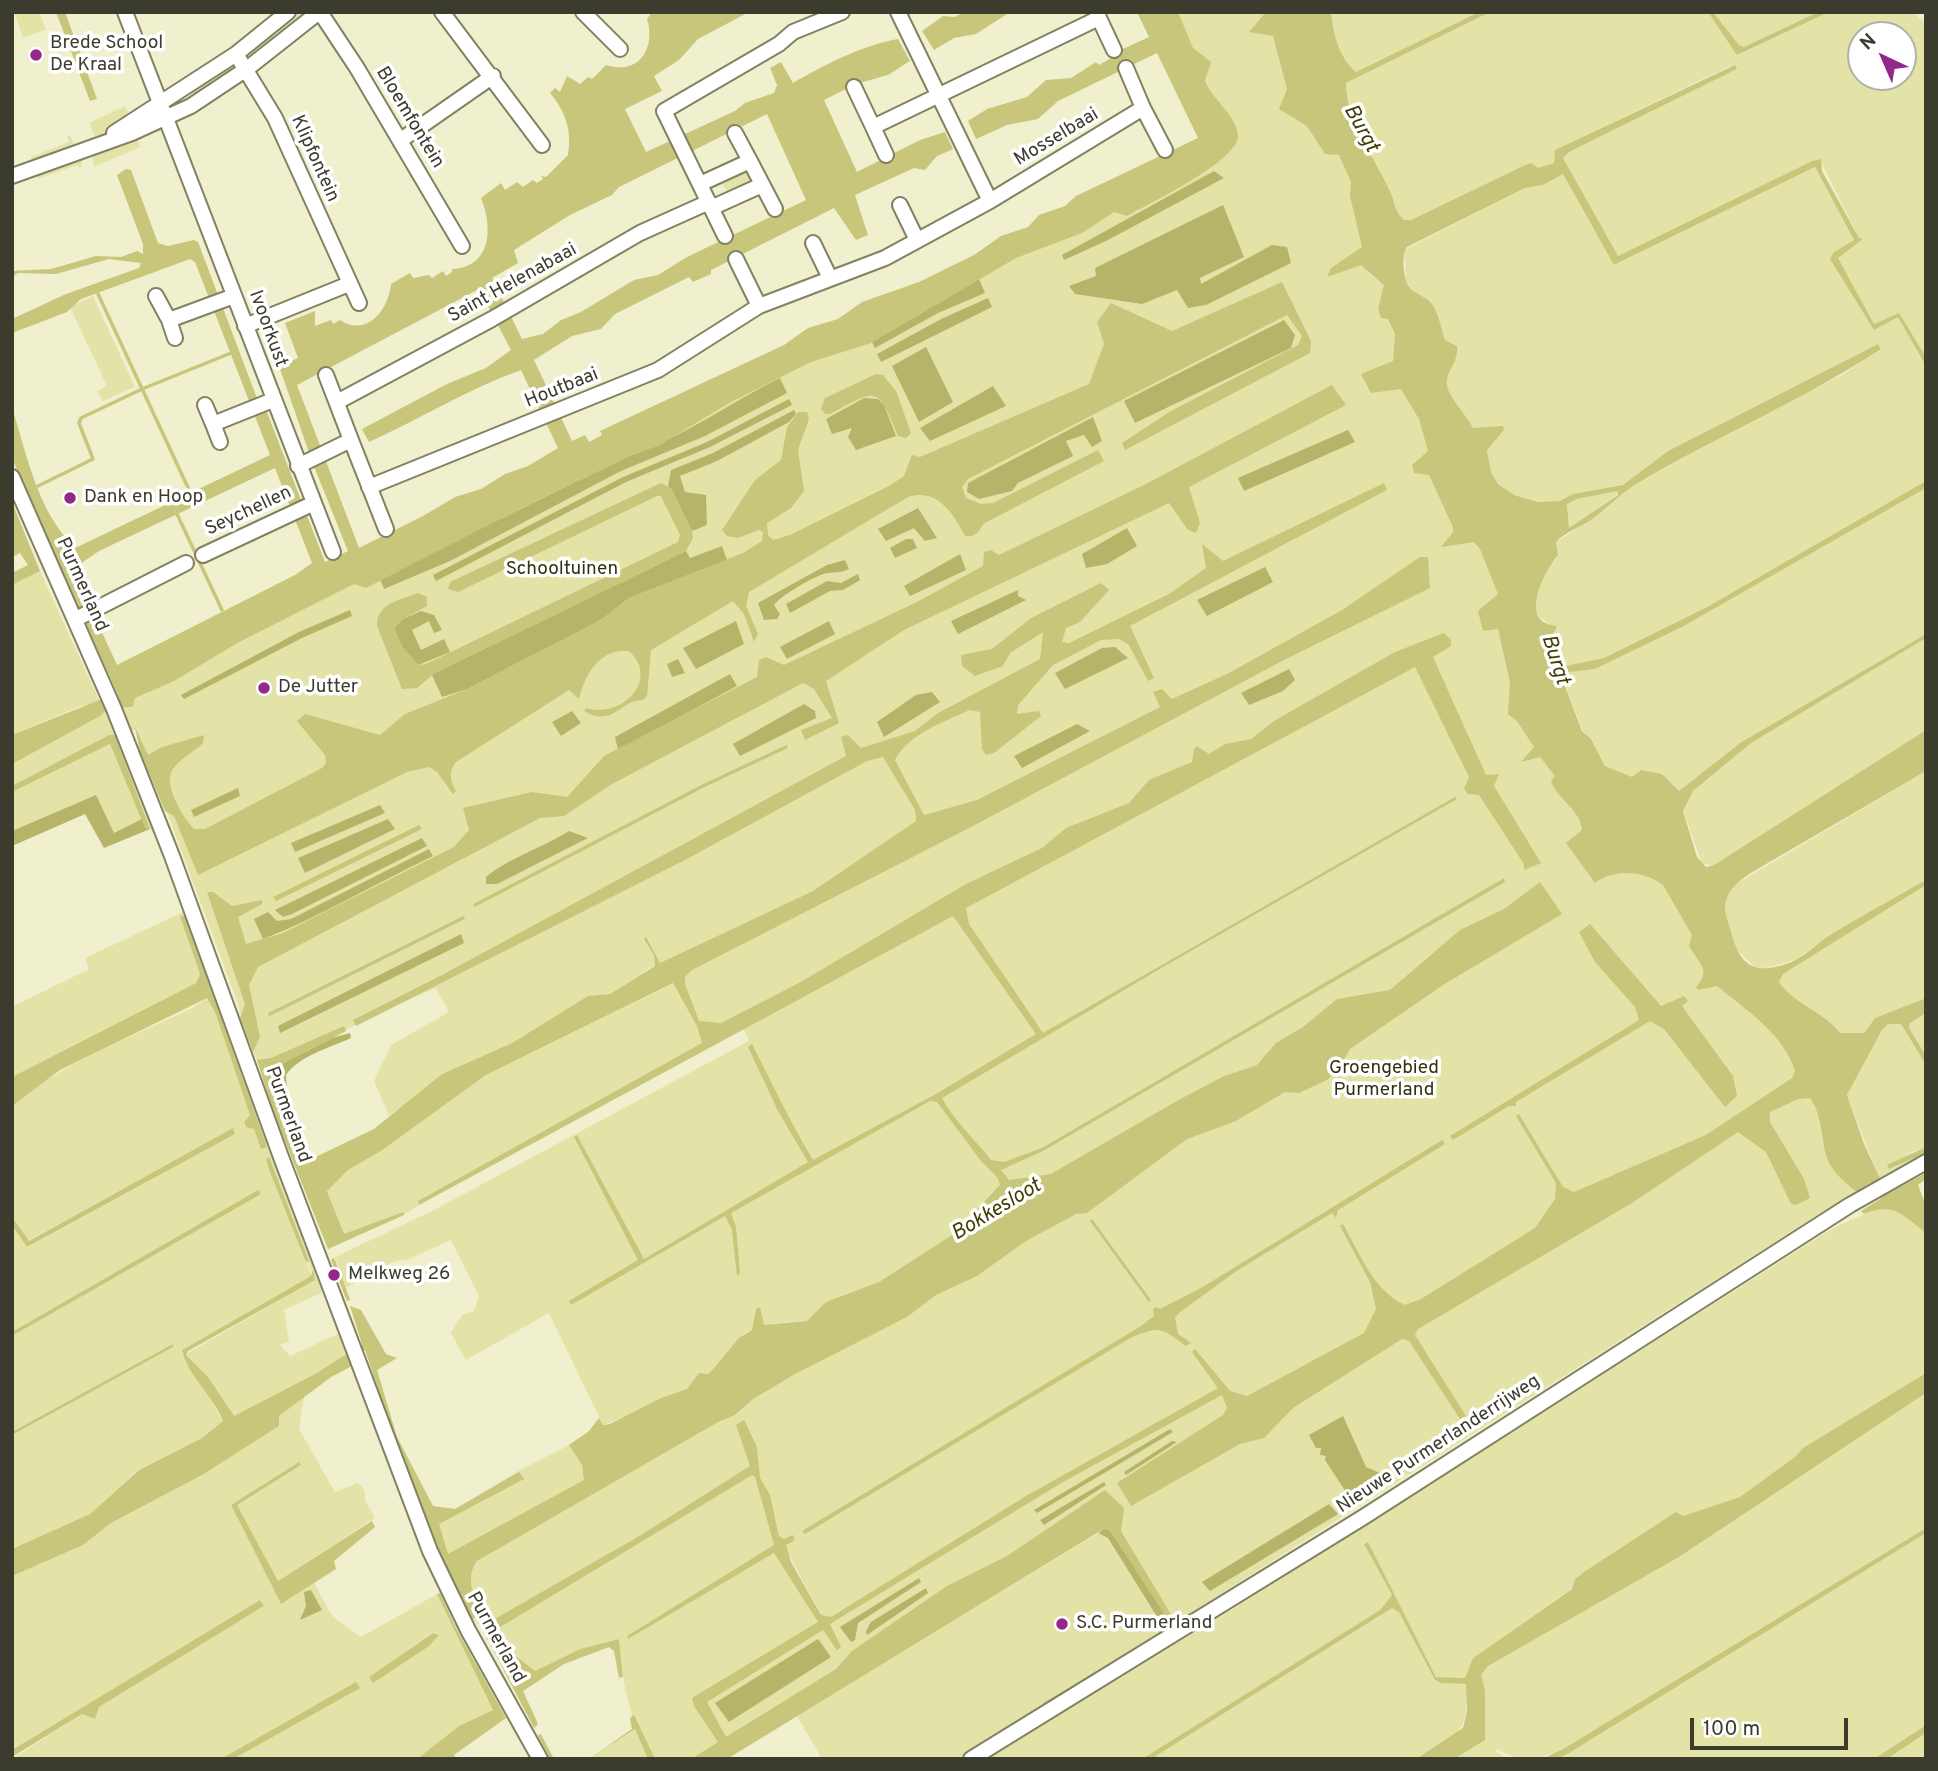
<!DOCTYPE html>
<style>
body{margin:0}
#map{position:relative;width:1938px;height:1771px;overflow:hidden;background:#f0f0ce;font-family:Overpass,sans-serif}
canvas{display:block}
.frame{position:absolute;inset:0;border:14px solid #3b3b2e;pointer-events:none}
.north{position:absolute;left:1847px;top:21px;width:70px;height:70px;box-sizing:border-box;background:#fff;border:2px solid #b1b1ab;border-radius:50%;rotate:316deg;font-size:19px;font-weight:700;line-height:28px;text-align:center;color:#3b3b2e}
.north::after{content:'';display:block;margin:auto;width:24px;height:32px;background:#94288a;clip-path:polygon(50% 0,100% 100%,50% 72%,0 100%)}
.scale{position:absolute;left:1690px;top:1718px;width:158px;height:32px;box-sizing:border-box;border:4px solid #3b3b2e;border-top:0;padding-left:9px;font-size:21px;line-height:24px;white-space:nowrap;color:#3b3b2e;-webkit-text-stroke:5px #fff;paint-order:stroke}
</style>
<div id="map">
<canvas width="1938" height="1771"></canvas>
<div class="frame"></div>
<div class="north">N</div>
<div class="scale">100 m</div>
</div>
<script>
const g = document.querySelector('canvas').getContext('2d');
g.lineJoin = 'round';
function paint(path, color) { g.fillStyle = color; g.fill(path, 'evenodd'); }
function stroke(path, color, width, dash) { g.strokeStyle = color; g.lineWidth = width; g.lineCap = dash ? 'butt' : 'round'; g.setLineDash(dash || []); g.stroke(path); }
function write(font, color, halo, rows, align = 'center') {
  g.font = font + ' Overpass,sans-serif'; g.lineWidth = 7; g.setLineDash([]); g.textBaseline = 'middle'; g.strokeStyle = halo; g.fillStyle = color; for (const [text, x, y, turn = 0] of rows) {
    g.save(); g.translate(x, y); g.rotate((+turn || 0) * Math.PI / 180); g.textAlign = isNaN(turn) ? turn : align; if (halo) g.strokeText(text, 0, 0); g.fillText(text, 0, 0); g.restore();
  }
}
const green = new Path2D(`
 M14,12H39L46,29L23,38Z
 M293,12H304L309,17L255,59L248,49Z
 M1156,12H1306L1554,734L1726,970L1821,1064L1857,1192L1870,1183L1873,1186L1816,1216L1175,1623L1100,1518L726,1748L721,1740L691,1759H589L635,1729L624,1683L619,1639L580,1649L535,1671L472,1619L477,1617L460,1559L442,1557L428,1526L520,1470L569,1445L582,1465L586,1487L1021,1205L986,1201L955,1233L879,1282L826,1302L807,1321C784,1323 755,1321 738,1340C728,1351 721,1364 709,1374L699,1373L687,1389L679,1394L661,1398L635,1413L603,1425L549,1313L466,1360L451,1333L462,1315L474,1311L479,1296L451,1240L407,1260L395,1261L345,1288L335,1257L432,1211L749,1041L741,1025L418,1201L419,1205L404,1215L402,1212L344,1235L327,1190L348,1170L381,1151L486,1075L674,983L697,1026L699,1021L673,969L930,830L883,749L868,760L883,756L915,810L916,821L863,860L813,891L650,968L610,994L588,996L512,1043L442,1074L410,1102L389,1115L374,1081L391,1045L449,1012L436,988L378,1013L274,1068L257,1060L253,1052L256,1044L241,1012L240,1018L239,1006L136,729L119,737L158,837L150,829L117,739L12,790V749L1216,147ZM776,1520L779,1536L821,1615L775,1552L627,1636L771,1549L774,1545L770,1528Z
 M1331,12H1479L1356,72C1339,58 1333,33 1331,12Z
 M1490,12H1708L1738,55L1829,12H1914L1926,25V357L1899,314L1874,324L1837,257L1863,239L1859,238L1822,164L1812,161L1618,256L1615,253L1563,158L1569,152L1737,69L1730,66L1555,150V163L1538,168L1523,166L1411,220H1404C1394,211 1395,202 1390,191C1374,158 1346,122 1346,83ZM1861,35H1903V77H1861Z
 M1713,12H1818L1744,47L1739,45Z
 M228,63L236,73L195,100L190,88Z
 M125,106L130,118L96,138L89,123Z
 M136,134L140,147L94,167L92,153Z
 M70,135L75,146L33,162L31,157L69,142L67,136Z
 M76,159L82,161L81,169L77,165L38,179L36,174Z
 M746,166L756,182L728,194L721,180Z
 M1815,167L1854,240L1834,252L1833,260L1874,330L1898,316L1926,366V481L1707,607L1604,658L1565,666L1554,654L1549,643L1553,631C1550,623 1542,621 1538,614C1528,597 1548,568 1558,556L1556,542L1592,519L1630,488L1731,430L1842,375L1881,349L1878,344L1668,451L1623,485L1573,494L1560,501L1538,502L1514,495L1498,484L1491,472L1487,450L1504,430L1473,428C1466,413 1444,394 1447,379C1450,367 1459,359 1457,346L1445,340L1406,281L1404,250L1525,188L1543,185L1563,174L1615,265Z
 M93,296L135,387L103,401L97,391L107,386L70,307Z
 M1926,488V634L1740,743L1679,791L1662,774L1641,770L1632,777L1605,766L1591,739L1583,731L1560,672L1595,669L1682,627Z
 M1617,491L1618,494L1569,529L1567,504L1577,499Z
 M40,571L100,702L78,707L12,735V585Z
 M1926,638V730L1714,865L1702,864L1683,810L1693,791L1751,743Z
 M110,744L142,819L114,833L95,796L12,831V792Z
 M1926,771V880L1826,938L1795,960L1765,968L1755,967L1736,949L1726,918V895L1731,887Z
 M1926,885V998L1875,1018L1864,1033H1839C1823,1011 1794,1004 1779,982L1783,974Z
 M185,911L318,1267L323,1292L284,1310L289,1341L280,1345L290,1356L342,1332L351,1351L315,1374L233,1417L186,1354L315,1280L268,1158L312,1276L182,1350L223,1421L202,1438L138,1470L90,1514L12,1549V1435L173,1346L12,1432V1336L260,1193L258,1190L12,1332V1225L28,1247L235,1134L232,1129L28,1241L12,1217V1106C64,1061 133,1037 194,1007L207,998L215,1012L250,1115L244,1122L254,1129L261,1148L266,1147L185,915L180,918L200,974L196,983L12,1077V1007L89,969L85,958Z
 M1926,1013V1056L1909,1028L1910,1023Z
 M1888,1023L1901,1024L1926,1065V1147L1910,1153L1890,1169L1926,1153V1158L1880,1181L1847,1095L1882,1030Z
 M1881,1207L1898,1211L1926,1233V1373L1803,1448L1796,1456L1740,1497L1683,1516L1584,1572L1575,1579L1572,1588L1473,1658L1465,1678L1436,1677L1367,1542L1364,1544L1392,1595L1380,1610L1142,1759H988L1246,1601L1833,1228Z
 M1926,1393V1528L1563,1749C1538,1760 1521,1763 1497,1749L1495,1751L1508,1759H1454L1485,1740V1690L1481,1675L1488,1666L1679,1557Z
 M304,1397L299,1429L335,1492L358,1483L365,1491V1500L375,1518L278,1581L236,1505L301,1465L299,1462L231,1505L281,1604L314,1583L332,1616L361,1637L437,1594L493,1710L459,1726L417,1759H12L82,1714L95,1719L99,1707L264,1606L260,1600L12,1750V1576L83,1545L111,1523L202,1475ZM432,1633L439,1635L369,1678V1677Z
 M1098,1533L1108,1538L1159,1620L1162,1631L958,1759H822L797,1716Z
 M1926,1533V1725L1874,1759H1557Z
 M1392,1608L1399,1611L1435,1680L1441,1683L1466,1684C1469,1736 1458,1734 1416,1759H1151Z
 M1926,1733V1759H1887Z`);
const forest = new Path2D(`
 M1214,171L1224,178L1106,241L1064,260L1062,255Z
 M1223,205L1244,257L1200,278L1201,284L1272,245L1287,247L1291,263L1206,305L1188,308L1177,290L1142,304L1075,294L1069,286L1096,276L1095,268Z
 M979,279L985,293L938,313L875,348L872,342Z
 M988,298L992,307L881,362L877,354L941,319Z
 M1284,320L1295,335L1291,348L1135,423L1124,401Z
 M926,347L953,402L919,422L892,366Z
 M780,378L787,393L705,436L621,471L450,561L384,589L380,579L400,568L629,456C682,438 729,403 780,378Z
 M993,386L1006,406L930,441L920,428Z
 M864,398L878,399L884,405L896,436L856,450L848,437L852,428L832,434L826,419Z
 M789,399L792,405L710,447L626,482L436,581L433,575L623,477L707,442Z
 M794,410L796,414L789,422L717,461L680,476L685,492L706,495L707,525L692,531L668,486L671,470L713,453Z
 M1093,417L1102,441L1092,447L1084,435L1066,441L1073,456L1018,483L1012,491L979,499L967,492L968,483Z
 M1348,430L1355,442L1244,491L1238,478Z
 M918,508L937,538L925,541L914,528L886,541L878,529Z
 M1127,528L1137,546L1107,564L1086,568L1082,554Z
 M906,539H913L917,548L895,558L890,548Z
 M722,546L727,560L629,598L601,620L467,689L442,697L432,675L435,673L686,551L690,558Z
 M960,554L966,570L910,596L904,586Z
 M845,560L849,569C840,573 837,572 828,573C817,574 780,596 774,605L780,614L777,619L764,620L758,603L827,565Z
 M1265,567L1273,582L1207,616L1197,600Z
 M858,574L860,580L843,590L830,591L790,613L786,604L827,581L841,583Z
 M1018,590V596L1026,600L958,634L951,621Z
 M350,610L352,616L302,638L184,699L181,695L299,632Z
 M421,611L434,615L442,630L434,633L429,621L412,630L421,650L444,639L450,652L418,665L403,648L394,628L403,619Z
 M736,621L744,644L696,669L683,648Z
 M829,621L835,634L787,659L780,647Z
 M1115,647L1128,658L1065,689L1055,673L1102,648Z
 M678,659L685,673L672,677L667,664Z
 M1289,669L1295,680L1283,691L1249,705L1241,693Z
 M730,674L737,686L618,750L615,737Z
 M932,692L940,702L884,737L877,722L916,695Z
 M804,704L815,711L816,718L740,756L733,744Z
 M572,711L581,723L561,736L552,722Z
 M1077,724L1090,731L1022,768L1014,756Z
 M238,788L240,796L194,817L191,810Z
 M96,795L114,833L142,819L150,829L104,848L85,814L12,846V831Z
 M380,805L385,813L295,852L291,843Z
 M388,819L395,829L305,873L298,858Z
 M569,831L588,838L497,884H486V877C507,859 544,847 569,831Z
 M422,838L427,846L292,914L283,917L275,910Z
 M429,849L433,856C376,883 322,916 263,939L254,919L268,912L277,921L291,919Z
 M461,934L464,943L280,1033L278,1026Z
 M350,1033L351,1038C331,1047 299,1056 286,1075L288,1113L280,1117L274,1068L332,1038Z
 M1343,1416L1366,1467L1380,1473L1371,1487L1350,1498L1325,1460L1326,1456L1320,1455L1321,1448H1316L1309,1435Z
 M1170,1429L1173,1432L1037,1513L1034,1510Z
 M1172,1441L1177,1442L1126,1475L1124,1472Z
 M1104,1482L1106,1485L1044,1525L1040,1520Z
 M1329,1504L1338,1514L1210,1591L1202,1582Z
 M1105,1528L1110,1531L1175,1623L1162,1631L1159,1620L1108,1538L1098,1533Z
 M919,1578L921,1582L858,1623L855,1640L851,1642L840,1627Z
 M926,1588L928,1593L867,1635L866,1631L871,1622Z
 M311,1590L322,1610L300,1620L306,1606L304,1592Z
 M818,1639L831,1657L729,1722L715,1703Z`);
const water = new Path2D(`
 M56,12H65L97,99L90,101Z
 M652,12H749L698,39L679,60L654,76L662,91L625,109L646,152L735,111L745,103L774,93L777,85L770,68L781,62L793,83C824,65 863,45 898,39L910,61L888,75L856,84L824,100L857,172L920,140L945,132L953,149L937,156L925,170L914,168L855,195L868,235L856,240L834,208L711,270V274L693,282L689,277L615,314L601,329L572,336L534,360L572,441L585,435L589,442L602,435L600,431L784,345L808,328L838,319L862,302L919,282L974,255L1001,236L1028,227L1039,215L1065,206L1076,196L1198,138L1157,53L1058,101L1038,119L1007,125L976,139L968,121L987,109L1027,97L1046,80L1071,78L1096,62L1099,65L1113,57L1112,54L1149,37L1137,12H1178L1193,48L1211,62L1205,81C1212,99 1238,117 1238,136C1238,161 1150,203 1127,216L1114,212L1082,233L1016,258L871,343L811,362L731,402L658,446L629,456L504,517L366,588L354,584L239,642L174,681L135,698L133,706C116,711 117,698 100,716L12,764V735L117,693L17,470L12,457V407C27,456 38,512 75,548L270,455L195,262L190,259L81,299L67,312L12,333V319L66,294L139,268L141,263L109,259L56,274L18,273L12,277V271L51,269L96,256L121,257L137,251L143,254V244L117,175L126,169L131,170L158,243L168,246L194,240L198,242L258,401L265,407L325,562L348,551L313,464L279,366L298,358L285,323L315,311V326L331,320L333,324L340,320C367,338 389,309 391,284L410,273L413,278L429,275L432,278L443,271L446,276L452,272V269C492,267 493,227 481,198L501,183L505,190L517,182L523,187L533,180L537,183L543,179L541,176L546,177L568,155C572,131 566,112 550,93L555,88L560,92L567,76L580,84L588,77L592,79L606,65C639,76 656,48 647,19ZM767,114L806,200L687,257L658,275L634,280L581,312L561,320L543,334L522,339L492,278L518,263L514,250L570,215L612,195L619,187ZM479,289L511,350L486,368L447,384L362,429L369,442C420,419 468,389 521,370L558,448L528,466L505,474L481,489L455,497L423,516L359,548L297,385ZM275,468L312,563L295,575L117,665L82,589L80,564L99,551Z
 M964,12H1010L976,34L954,38L934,50L922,31L943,16L955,17Z
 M1266,12H1331C1333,33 1339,58 1356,72L1479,12H1490L1346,83C1346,120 1375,159 1390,191C1395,202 1394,211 1404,220H1411L1523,166L1531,163L1538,168L1554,163L1555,150L1735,65L1737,69L1569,152L1563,158L1618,256L1812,161L1821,159L1822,171L1859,238L1863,239L1838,258L1874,324L1899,313L1926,357V366L1898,317L1874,330L1830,259L1834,252L1854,240L1815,167L1614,265L1563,174L1543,185L1525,188L1407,247C1401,254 1403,280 1410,288C1416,295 1426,296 1432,304C1439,315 1441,328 1445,340L1457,346C1459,359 1450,367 1447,379C1444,394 1466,413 1473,428L1503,426L1504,430L1487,450L1491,472L1498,484L1514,495L1538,502L1560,501L1573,494L1623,485L1668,451L1878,344L1881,349C1802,401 1714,437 1633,486C1618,496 1606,509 1591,520C1580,527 1564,533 1556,542L1558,555C1544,572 1517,623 1557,626L1549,643L1554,654L1565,666L1604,658L1707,607L1926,481V488L1682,627L1595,669L1560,673L1582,731L1591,739L1605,766L1632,777L1641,770L1662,774L1679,791L1740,743L1926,634V638L1751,743L1693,791L1683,811L1697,857L1706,867L1714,865L1926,730V771L1749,874C1731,887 1720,898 1728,922C1733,937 1737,962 1755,967C1766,971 1787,965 1797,959C1808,953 1817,944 1827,937C1859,917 1893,899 1926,880V885L1783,974L1779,982C1794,1004 1823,1011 1840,1033H1864L1875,1018L1926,998V1013L1910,1023L1909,1028L1926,1056V1065L1901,1024H1888L1882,1030L1847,1095L1864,1144L1887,1194L1926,1173V1179L1918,1185L1926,1206V1233C1902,1215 1894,1202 1864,1214L1861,1211L1880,1199L1870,1183L1857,1192C1813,1158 1831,1150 1815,1106L1810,1098L1798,1099L1770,1112V1122L1804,1179L1810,1198L1796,1205L1791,1204L1766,1152L1738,1132L1632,1203L1418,1329L1415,1335L1466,1416L1460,1419L1409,1341L1402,1339L1293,1408L1264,1438L1240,1444L1131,1506L1117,1483L1223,1415L1227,1408L1222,1395L1063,1482L830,1624L841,1647L837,1650L823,1630L707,1702L726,1737L836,1669L852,1651L947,1586L1007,1556L1105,1490L1124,1508L1121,1531L1175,1621L1198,1609L1200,1611L1047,1706L1043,1703L1167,1629L1170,1623L1110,1531L1105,1528L727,1759H691L718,1742L694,1706L692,1698L818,1622L774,1553L628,1639L627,1636L774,1545L755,1477L752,1475L492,1632L491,1636L535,1671L580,1649L619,1639L623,1677L619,1678L614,1651L609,1647L564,1664L523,1691L538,1724L534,1728L481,1627L641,1535L750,1466L736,1425L744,1420L757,1447L760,1478L770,1495L779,1536L784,1539L793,1535L795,1540L786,1545L791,1562L821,1615L831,1617L1026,1496L1218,1388L1192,1352L1195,1349L1230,1391L1247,1396L1364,1333L1376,1309L1370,1282L1340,1226L1343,1224C1359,1252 1374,1292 1405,1305L1421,1299L1535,1228L1555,1199L1556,1183L1516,1116L1519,1114L1563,1187L1574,1192L1706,1135L1792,1078L1795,1071C1783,1033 1747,1011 1717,986L1698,990L1696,987C1712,970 1699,964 1689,946L1692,935L1663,885C1643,870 1614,869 1595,883L1566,843L1582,830C1580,808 1557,800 1551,781L1555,776L1540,757L1521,762L1534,747L1517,721L1508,714L1510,682L1498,629L1483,631L1478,611L1498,594L1480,549L1474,542L1441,547L1453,532V527L1429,475L1414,473L1412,465L1428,451L1419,419L1401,389L1371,393L1361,374L1393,361L1395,334L1388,319L1381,318L1378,309L1384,285L1361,265L1327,277L1331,268L1362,247L1350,196L1351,182L1339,155L1325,154L1307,126L1279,109L1287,89L1273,36L1249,32ZM1617,491L1618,495L1569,528L1567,504L1577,499Z
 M1708,12H1713L1739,45L1744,47L1818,12H1829L1737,55Z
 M1282,282L1311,341L1310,353L1125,450L1122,443L1171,411L1298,345L1302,336L1287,315L968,479L962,487L966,498L981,504L993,503L1098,450L1104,461L983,524C979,532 976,537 965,536C953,513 937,488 908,497L749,592L746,606L758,634L754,642L744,614L733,601L651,650L647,696L643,700C619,700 614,728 584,711L586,708C623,719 660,679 629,651C600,648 585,674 579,699L569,690L456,762C448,773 450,779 456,791L453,794L437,772L429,767L407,772L198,875L174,816L165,811L140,752L135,727L148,755L162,747L204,735L203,743C194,752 181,758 173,769C162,783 183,818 194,829H205L322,768L326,763L325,755L297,721L305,714L380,735L405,714L467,689L601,620L629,598L743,553L762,541L763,532L759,530L738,538L727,536L722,530L755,480L781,460L787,427L798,412H807L809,419L798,450L804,491L791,508L767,523L768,535L773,540L790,535L889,486L904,476L912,455L920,457L1089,384L1104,344L1097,322L1111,303L1172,331Z
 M876,374L883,375L896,391L911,433L906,438L898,436C877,385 878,388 830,414H825L821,409L825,398Z
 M1332,385L1346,405L1189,487L1200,523L1196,533L1188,530L1169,503L904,630L826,681L839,723L805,740L801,730L832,718L814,689L803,683L612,784L564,816L540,818L258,967L249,985L260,1037L253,1052L240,1018L245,1004L207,892H213L232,906L262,900V904L238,917L246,944L283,933L454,847L469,830L463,808L532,792L567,797L604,756L757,677L759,660L766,657L784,665L917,602L983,566L984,552L991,550L999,555L1144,485Z
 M661,483L672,489L692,531L693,538L686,551L435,673L417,688L402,689L377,626C376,603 401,600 418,593L427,597V606L403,619L394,628L403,648L418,665L426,664L678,542L680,535L661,496H657L458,592L448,589L450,582Z
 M1384,483L1387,490L1130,626L1154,678L1148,681L1129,645L1120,639L1101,640L1053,665L1018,705L1017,714L1039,711L1041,716L994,753L986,755L982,749L980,712L970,710C945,721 907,735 895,760L924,815L977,800L1160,707L1153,692L1162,689L1172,699L1229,673L1342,610L1420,557H1428L1430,588L1282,661L975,825L692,970L685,977V984L699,1021L721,1023L799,983L966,884L1042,848L1066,828L1129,803L1149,780L1192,762L1194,749L1197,746L1209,754L1225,744L1251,739L1274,721L1395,652L1444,633L1451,640V646L1433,657L1486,775L1499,774L1494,786L1541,863L1524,870V864L1479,795L1468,794L1464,789L1469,777L1415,667L966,908L969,924L1043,1033L1455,797L1457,799L1163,967L942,1098C954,1121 975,1139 991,1160L1004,1162L1042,1148L1504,878L1505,882L1043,1151L1001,1170L1009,1180L1051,1174L1175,1102L1222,1077L1257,1065L1276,1043L1303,1027L1337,999L1390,990L1460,930L1504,909L1540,882L1562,914L1443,985L1350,1049L1338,1070L1327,1080L1299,1093L1285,1092L1236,1121L1187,1139L1087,1213L1076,1214L1026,1241L977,1276L936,1295L907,1317L795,1374L753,1399L735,1415L718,1422L477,1561C464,1578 476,1597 477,1617L472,1619L442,1557L394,1436L365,1350L361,1352L362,1344L350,1306L361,1310L386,1354L397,1358L377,1370L397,1437L433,1506L455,1509L519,1472L524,1479L439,1524L448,1554L584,1480L582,1465L569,1445L589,1431L599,1418L603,1425L610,1424L661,1398L687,1389L699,1373L709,1374L739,1338L752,1330L756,1309L760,1307L764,1325L807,1321L826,1302L879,1282L955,1233L1000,1185L998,1178L981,1161L937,1102L930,1101L731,1213L736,1227L740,1273L737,1276L732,1230L725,1216L571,1305L569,1301L638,1260L574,1137L577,1135L644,1259L808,1162L778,1111L748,1047L752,1044C772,1083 790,1122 813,1160L936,1094L1036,1034L953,916L419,1205L418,1201L702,1043L697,1026L673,983L486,1075L381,1151L348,1170L327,1191L344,1234L403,1212L404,1215L328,1249L273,1111L257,1060L271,1058L344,1026L346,1031L274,1068L280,1117L301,1164L374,1129L442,1074L512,1043L588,996L610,994L655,966L654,955L644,939L646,937L660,963L813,891L916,821L915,810L883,757L867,761L683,861L356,1026L353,1020L442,975L846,756L841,737L848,735L861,748L915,731L938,713L1040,659L1043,632L1010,653L1003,666L975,676L962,666L961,655L992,649L1031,618L1101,583L1109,590L1080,622L1066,628L1062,642L1069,643L1169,594L1206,568L1202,544L1223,561Z
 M12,502L40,571L12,585V573L28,565L20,553L12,557Z
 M109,735H115L150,829L145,828L110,744L12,792V786Z
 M419,825L422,829L276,901L273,897Z
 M185,915L267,1147L261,1149L254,1129L246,1127L244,1122L250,1115L215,1012L207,998L60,1070L12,1106V1077L196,983L200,974L180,917Z
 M1590,924L1661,1006L1684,996L1688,1001L1682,1006L1733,1076L1737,1096L1725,1107L1664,1029L1650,1021L1516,1102V1106H1509L1453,1140L1450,1136L1639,1020L1635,1007L1595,962L1579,932Z
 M233,1128L235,1134L27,1247L12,1225V1217L29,1241Z
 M1442,1140L1445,1144L1338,1210L1336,1218L1332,1213L1238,1270L1180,1312L1175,1318L1178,1334L1191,1343L1186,1346C1161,1329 1163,1325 1132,1337L805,1534L802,1531L1141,1326L1154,1316L1153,1309L1156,1307L1160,1309L1201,1288Z
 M1926,1147V1153L1889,1169L1887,1165Z
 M269,1157L309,1261L306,1262L270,1172L266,1159Z
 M258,1190L261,1194L12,1336V1332Z
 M1092,1219L1151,1300L1149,1302L1090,1221Z
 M313,1269L315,1280L188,1351L186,1355L208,1377L234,1416L315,1374L351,1351L352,1355L348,1358L352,1366L331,1377L279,1416V1426L202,1475L111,1523L83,1545L12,1576V1549L90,1514L139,1470L202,1438L223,1421C213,1395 189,1378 182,1350L306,1279L311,1276Z
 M173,1344V1347L12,1435V1432Z
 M1926,1373V1393L1679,1557L1488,1666L1481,1675L1485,1690V1740L1454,1759H1416L1463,1728L1467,1711L1466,1684L1441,1683L1435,1680L1399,1612L1392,1608L1151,1759H1142L1380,1610L1392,1595L1364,1544L1368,1542L1436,1677L1465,1678L1473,1658L1572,1589L1575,1579L1584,1572L1676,1512L1683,1516L1740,1497L1796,1456L1803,1448Z
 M299,1462L301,1465L237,1505L278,1581L372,1521L375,1527L334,1561L336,1569L281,1604L231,1505Z
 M1926,1528V1533L1569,1753L1557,1759H1542L1563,1749Z
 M440,1593L456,1628L506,1718L454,1755L456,1759H417L459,1726L493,1710L437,1594Z
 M260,1600L264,1606L99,1707L95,1719L82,1714L12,1757V1750Z
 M433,1633L439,1635L429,1646L373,1683L369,1677Z
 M356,1682L360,1688L233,1759H221Z
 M634,1715L655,1759H648L635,1729L589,1759L632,1729L630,1718Z
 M1926,1725V1733L1887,1759H1874Z`);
const stream = new Path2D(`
 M98,294L190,492
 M38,486L93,459L79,423L81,418L142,389L231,353
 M177,514L222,610
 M475,905L703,786L786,747
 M270,1014L463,918
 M333,1260L348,1299
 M540,1736L552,1759`);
const minor = new Path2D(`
 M125,12L333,552
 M320,12L357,68L462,246
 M442,12L542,145
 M583,12L620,49
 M898,12L990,201
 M1099,18L1114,50
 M236,54L275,118L359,303
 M854,87L873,127L1099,18L1097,12
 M1143,108L1165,150
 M873,127L886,155
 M114,133L236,54L288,12
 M735,133L750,161
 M401,140L493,76
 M12,176L132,133L191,106L248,68L319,12
 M700,184L750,161L775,209
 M900,205L917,240
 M711,208L762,185
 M725,236L664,111L779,44L793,32L842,12
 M813,243L830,278
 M736,259L759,306
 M156,296L169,320L234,296
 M169,320L175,338
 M245,326L349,284
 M326,375L351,440
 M337,402L492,319L640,233L709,202
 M205,405L213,424
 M220,442L213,424L273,400
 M298,466L351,440L386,529
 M12,477L114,709L172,856L281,1157L430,1551L468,1630L540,1759
 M369,487L658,370L759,306L885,258L990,201L1143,108L1126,68
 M203,555L312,504
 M76,619L186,563
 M971,1759L1362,1518L1850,1205L1926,1162`);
const markers = [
 [36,55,7,"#94288a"],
 [70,498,7,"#94288a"],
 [264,688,7,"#94288a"],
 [334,1275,7,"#94288a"],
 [1062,1624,7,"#94288a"]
];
const poiNames = [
 ["Brede School",50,44],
 ["De Kraal",50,66],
 ["Dank en Hoop",84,498],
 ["De Jutter",278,688],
 ["Melkweg 26",348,1275],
 ["S.C. Purmerland",1076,1624]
];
const streetNames = [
 ["Bloemfontein",409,118,59],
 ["Mosselbaai",1057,138,-31],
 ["Klipfontein",314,159,66],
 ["Saint Helenabaai",513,284,-29],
 ["Ivoorkust",267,329,70],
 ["Houtbaai",562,389,-22],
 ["Seychellen",249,512,-25],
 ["Purmerland",81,585,66],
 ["Purmerland",287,1115,70],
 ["Nieuwe Purmerlanderrijweg",1439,1445,-33],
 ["Purmerland",495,1638,61]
];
const parkNames = [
 ["Schooltuinen",562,570],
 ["Groengebied",1384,1069],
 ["Purmerland",1384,1091]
];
const waterNames = [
 ["Burgt",1360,129,61],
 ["Burgt",1554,660,72],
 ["Bokkesloot",997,1211,-31]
];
paint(green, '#e3e3a8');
paint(forest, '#b5b468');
paint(water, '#c7c67a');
stroke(stream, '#c7c67a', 3.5);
stroke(minor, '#828263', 18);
stroke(minor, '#fff', 14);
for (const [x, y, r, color] of markers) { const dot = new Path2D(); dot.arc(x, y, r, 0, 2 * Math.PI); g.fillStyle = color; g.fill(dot); stroke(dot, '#fff', 2.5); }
write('19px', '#3b3b2e', '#fff', poiNames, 'left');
write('19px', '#3b3b2e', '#fff', streetNames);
write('19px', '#333210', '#fff', parkNames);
write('italic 21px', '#403e00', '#fff', waterNames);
</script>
